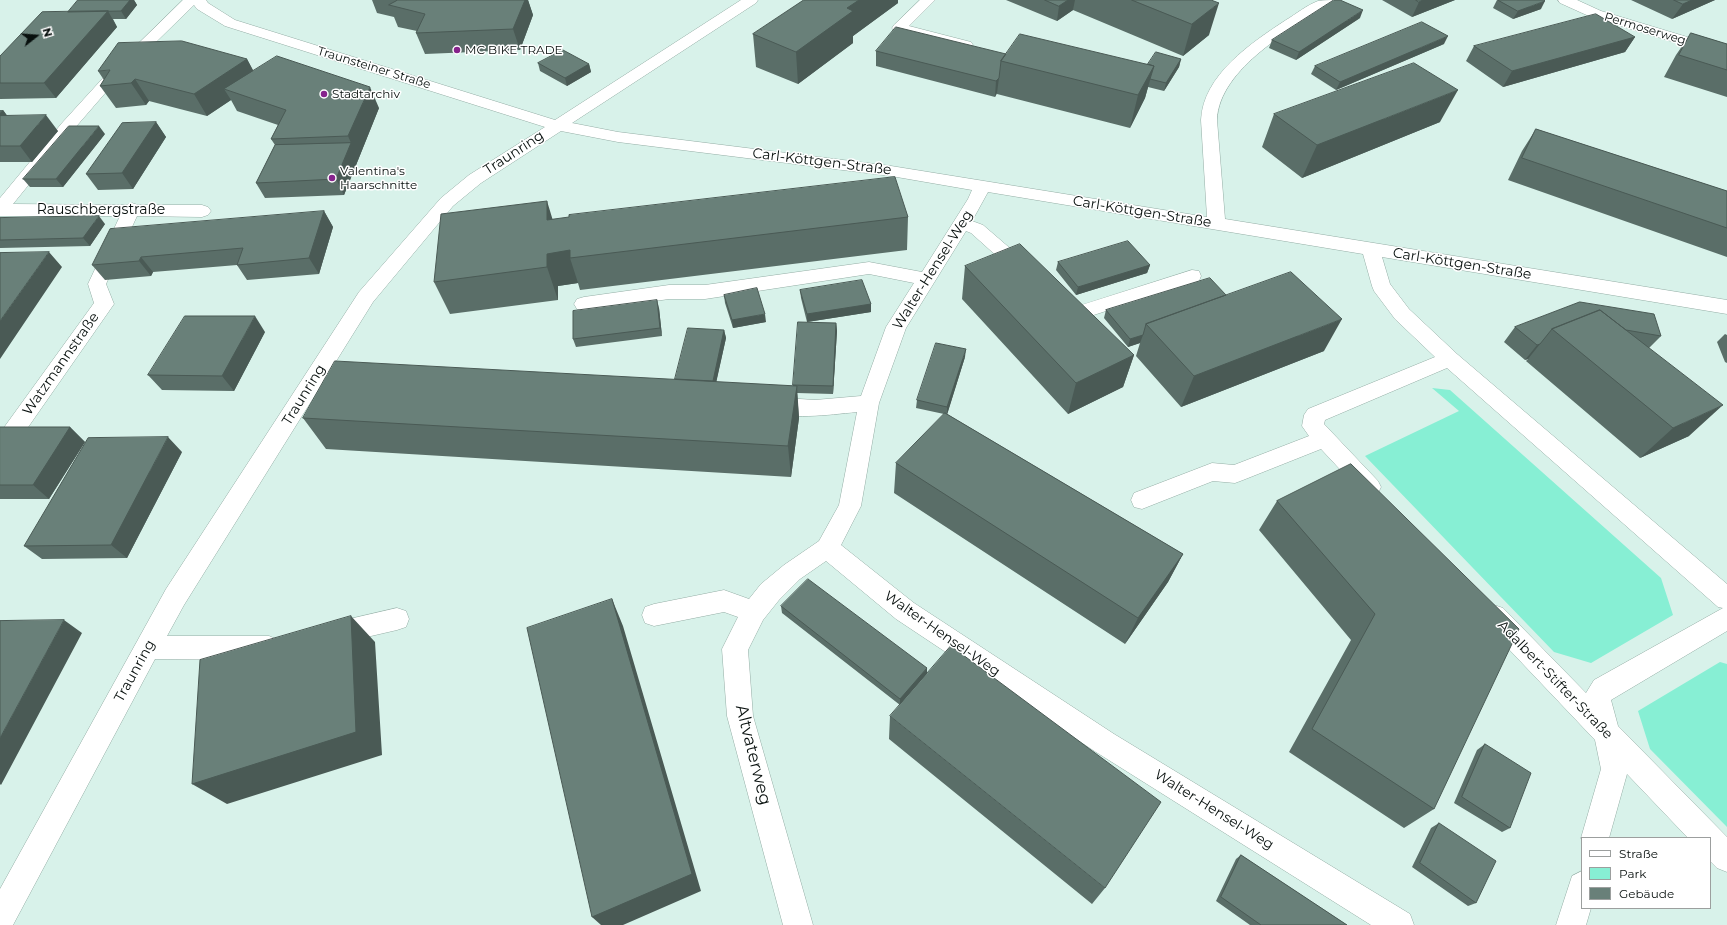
<!DOCTYPE html>
<meta charset="utf-8">
<style>
body{margin:0}
#map{position:relative;width:1727px;height:925px;overflow:hidden;background:#d8f2ea;font-family:Montserrat,sans-serif}
canvas{display:block}
.legend{position:absolute;left:1581px;top:837px;width:130px;height:72px;box-sizing:border-box;background:#fff;border:1px solid #9c9f9e;margin:0;padding:5px 7px;list-style:none;font-size:12px;color:#070f0d}
.legend li{display:flex;align-items:center;gap:8px;height:20px}
.legend b{width:20px;border:1px solid #9c9f9e}
.north{position:absolute;left:16px;top:16px;width:40px;height:40px;-webkit-text-stroke:3px #fff;paint-order:stroke;rotate:73deg;font-size:11px;font-weight:700;line-height:16px;text-align:center;color:#070f0d}
.north::after{content:'';display:block;margin:auto;width:14px;height:18px;background:#070f0d;clip-path:polygon(50% 0,100% 100%,50% 72%,0 100%)}
</style>
<div id="map">
<canvas width="1727" height="925"></canvas>
<ul class="legend">
<li><b style="height:5px;background:#fff"></b>Straße</li>
<li><b style="height:11px;background:#87efd4"></b>Park</li>
<li><b style="height:11px;background:#698079"></b>Gebäude</li>
</ul>
<div class="north">N</div>
</div>
<script>
const g = document.querySelector('canvas').getContext('2d');
g.lineJoin = 'round';
function paint(path, color) { g.fillStyle = color; g.fill(path, 'evenodd'); }
function stroke(path, color, width, dash) { g.strokeStyle = color; g.lineWidth = width; g.lineCap = dash ? 'butt' : 'round'; g.setLineDash(dash || []); g.stroke(path); }
function write(font, color, halo, rows, align = 'center') {
  g.font = font + ' Montserrat,sans-serif'; g.lineWidth = 3; g.setLineDash([]); g.textBaseline = 'middle'; g.strokeStyle = halo; g.fillStyle = color; for (const [text, x, y, turn = 0] of rows) {
    g.save(); g.translate(x, y); g.rotate((+turn || 0) * Math.PI / 180); g.textAlign = isNaN(turn) ? turn : align; if (halo) g.strokeText(text, 0, 0); g.fillText(text, 0, 0); g.restore();
  }
}
const green = new Path2D(`
 M1432,388L1450,390L1661,578L1673,615L1591,663L1554,652L1365,456L1459,411Z
 M1720,662L1727,664V827L1650,749L1638,711Z`);
const minor = new Path2D(`
 M183,0H206L208,3L235,20L555,120L741,0H758L756,3L572,123L618,132L891,166L1207,217L1201,120C1203,75 1251,43 1286,20C1296,14 1307,5 1318,1C1323,0 1330,0 1336,0L1334,3C1294,27 1219,68 1217,120L1225,219L1727,300V314L1382,257L1390,284L1409,309L1457,354L1727,584V631L1611,700L1618,726L1727,837V872L1717,868L1710,861V838H1688L1627,774L1609,838H1582V841L1581,838L1601,769L1595,740L1485,624L1482,616L1485,608L1494,605L1503,608L1586,693L1594,680L1723,608L1718,607L1447,368L1325,420L1324,424L1378,481L1381,487L1378,493L1370,496L1362,493L1321,449L1243,480L1235,483L1213,481L1142,509L1134,507L1131,500L1134,493L1212,463L1234,465L1309,436L1302,426L1304,415L1308,409L1435,357L1395,319L1374,291L1372,286L1363,254L988,192L972,221L983,225L1033,268L1035,272L1033,276L1026,278L1019,276L971,233L966,231L906,328L879,403L861,506L841,545L914,603L1114,734L1410,914L1414,925H1371L1096,752L896,619L826,561L800,579L779,600L763,620L748,650L753,716L813,925H783L727,716L722,649L738,617L724,612L654,626L645,623L642,615L645,607L654,604L724,590L749,599L761,584L784,565L819,541L839,505L857,412C827,415 790,420 762,411L758,405L762,399L769,397L815,400L861,396L886,327L914,283L869,274L705,299H669L584,311L577,309L574,304L577,299L584,297L669,285H705L869,262L922,272L968,199L972,190L891,176L618,142L561,131L481,183L453,206L373,302L184,605L167,636H269L278,640L282,648L278,656L269,660L155,659L13,925H0V889L166,589L359,292L441,198L469,175L545,127L225,26L197,9L194,5L113,84L74,129L13,204L126,205L132,203L138,205H202L208,207L211,211L208,215L202,217L137,216L106,284L114,304L8,456L0,459V433L94,303L88,284L120,216H0V198L62,123L103,78Z
 M920,0H935L909,26L971,42L973,45L971,48L966,49L894,31L892,28L894,25Z
 M1558,0H1577L1601,11L1727,49V58L1591,17L1560,3Z
 M1192,270L1199,271L1201,276L1199,281L1075,321L1068,319L1053,303L1056,298C1067,295 1071,299 1078,306Z
 M397,608L406,611L409,619L406,627L397,630L332,645L323,642L320,634L323,626L332,623Z
 M1582,871V908H1591L1586,925H1556L1572,876Z`);
const wall = new Path2D(`
 M78,0H134L137,5L126,19H113L117,27L56,98L0,99V56L68,12Z
 M372,0H528L533,15L520,50L425,54L416,33L417,31L398,27L394,17L377,13Z
 M804,0H898V3L853,36V43L798,84L756,67L753,34Z
 M1006,0H1211L1209,35L1183,56L1073,10L1057,21Z
 M1382,0H1455L1412,17Z
 M1497,0L1541,9L1513,19L1493,8Z
 M1631,0H1715L1672,19Z
 M1360,18L1296,60L1269,48L1272,40Z
 M1691,33L1727,44V97L1664,77L1676,55Z
 M1635,37L1625,52L1503,87L1466,61L1474,46Z
 M1444,44L1336,90L1311,74L1315,66Z
 M876,51L1006,54L1148,64L1181,59L1179,67L1164,91L1148,87L1145,98L1130,128L997,94V93L995,97L876,66Z
 M247,59L253,71L379,108L344,195L265,198L256,183L275,145L271,139L278,125L237,111L231,100L207,116L149,101L146,105L116,108L100,86L104,80L98,71Z
 M538,63L589,64L591,72L567,86L540,71Z
 M0,110H3L7,116L58,131L32,162H0Z
 M1274,114L1440,122L1302,178L1262,147Z
 M156,122L166,137L133,189L98,190L86,174Z
 M1536,129L1727,191V257L1508,180L1522,151Z
 M105,134L63,187H30L23,179Z
 M324,211L333,227L319,274L247,280L237,265L153,272L151,276L105,280L92,265Z
 M908,217L907,250L580,290L578,283L558,286V300L450,314L434,282L553,219Z
 M0,218L105,224L90,246L0,248Z
 M1058,262L1150,265L1147,273L1076,295L1056,270Z
 M965,266L1134,355L1123,387L1068,414L962,299Z
 M800,290L871,304V312L807,322L801,298Z
 M724,295L766,322L733,328L725,303Z
 M1226,295L1324,351L1181,407L1136,356L1140,343L1128,347L1104,318L1106,310Z
 M1580,302L1661,336L1649,348L1689,436L1640,458L1526,361L1528,359L1525,360L1504,342L1515,327Z
 M659,308L662,336L576,347L573,339Z
 M836,323L837,331L833,394L797,393L799,418L791,477L326,449L303,418L676,380L675,379L724,330L726,338L716,382L793,386V385Z
 M265,332L234,391L162,390L148,375Z
 M1725,334L1727,335V363L1725,362L1717,342Z
 M965,357L947,414L1183,554L1168,582L1125,644L894,493L896,463L944,414L916,408L917,400Z
 M0,427H70L85,442L49,499H0Z
 M182,452L127,558L42,559L24,546Z
 M1351,464L1434,809L1404,828L1289,752L1351,640L1259,530L1277,501Z
 M781,606L927,668L900,705L782,613Z
 M890,716L1105,888L1092,904L889,739Z
 M1485,744L1510,828L1502,832L1454,803L1477,750Z
 M1439,823L1476,903L1468,906L1412,867L1431,828Z
 M1241,855L1347,925H1250L1216,901L1236,859Z`);
const shadedWall = new Path2D(`
 M130,0H134L137,5L126,19L121,11Z
 M525,0H528L533,15L520,50L513,29Z
 M859,0H898V3L853,36V43L798,84L796,52L847,8Z
 M1068,0H1075L1073,10L1057,21L1059,6Z
 M1423,0H1455L1412,17L1419,2Z
 M1692,0H1715L1672,19L1683,4Z
 M1545,1L1541,9L1513,19L1518,11Z
 M1219,3L1209,35L1183,56L1192,24Z
 M1363,10L1360,18L1296,60L1299,52Z
 M108,11L117,27L56,98L44,83Z
 M1448,36L1444,44L1336,90L1340,82Z
 M1635,37L1625,52L1503,87L1512,71Z
 M247,59L259,81L224,89L231,100L207,116L194,94Z
 M1181,59L1179,67L1164,91L1166,83Z
 M589,64L591,72L567,86L565,78Z
 M1154,66L1145,98L1130,128L1138,95Z
 M999,78L997,93L995,97L996,81Z
 M135,79L149,101L146,105L131,83Z
 M370,87L379,108L344,195L336,179L351,143L348,136Z
 M1458,90L1440,122L1302,178L1317,145Z
 M3,110L15,126L0,119V113Z
 M46,115L58,131L32,162L20,146Z
 M156,122L166,137L133,189L122,173Z
 M99,126L105,134L63,187L56,179Z
 M547,201L557,234L570,250V258L578,283L558,286V300L547,267Z
 M324,211L333,227L319,274L309,258Z
 M99,216L105,224L90,246L83,238Z
 M49,252L62,267L0,359V321Z
 M141,257L153,272L151,276L139,261Z
 M1150,265L1147,273L1076,295L1078,287Z
 M657,300L659,308L662,336L660,328Z
 M871,304V312L807,322V314Z
 M765,314L766,322L733,328L732,320Z
 M255,316L265,332L234,391L222,376Z
 M1342,319L1324,351L1181,407L1194,376Z
 M836,323L837,331L833,394V386Z
 M724,330L726,338L715,388L713,381Z
 M1143,335L1140,343L1128,347L1130,339Z
 M1540,344L1528,359L1525,360L1537,345Z
 M966,349L965,357L947,415V407Z
 M1134,355L1123,387L1068,414L1076,383Z
 M797,386L799,418L791,477L788,446Z
 M1723,405L1689,436L1640,458L1673,428Z
 M70,427L85,442L49,499L33,485Z
 M168,437L182,452L127,558L111,545Z
 M1183,554L1168,582L1125,644L1138,618Z
 M612,599L623,626L701,891L623,925H601L592,917Z
 M351,616L375,642L382,755L227,804L192,784Z
 M64,620L82,633L1,785L0,784V738Z
 M927,668V674L900,705V699Z`);
const building = new Path2D(`
 M78,0H130L121,11L68,12Z
 M398,0H525L513,29L416,33L425,14L389,5Z
 M804,0H859L847,8L853,11L796,52L753,34Z
 M1045,0H1068L1059,6Z
 M1132,0H1211L1219,3L1192,24Z
 M1334,0H1340L1363,10L1299,52L1272,40Z
 M1416,0H1423L1419,2Z
 M1498,0H1544L1545,1L1518,11Z
 M1674,0H1692L1683,4Z
 M108,11L44,83H0V56L42,12Z
 M1596,14L1635,37L1512,71L1474,46Z
 M1422,22L1448,36L1340,82L1315,66Z
 M896,27L1006,54L1001,61L999,78L996,81L876,51Z
 M1691,33L1727,44V70L1679,55Z
 M1020,34L1154,66L1138,95L1001,61Z
 M182,41L247,59L194,94L135,79L131,83L100,86L110,70L98,71L118,43Z
 M563,50L589,64L565,78L538,63Z
 M1156,52L1181,59L1166,83L1150,79L1154,66L1148,64Z
 M277,56L370,87L348,136L271,139L286,110L224,89Z
 M1414,63L1458,90L1317,145L1274,114Z
 M46,115L20,146H0V116Z
 M156,122L122,173L86,174L122,123Z
 M69,126H99L56,179H23Z
 M1536,129L1727,191V228L1522,158Z
 M351,143L336,179L256,183L275,145Z
 M895,177L908,217L570,258V250L547,254V267L434,282L441,214L547,201V220L569,217V215Z
 M324,211L309,258L237,265L243,248L141,257L139,261L92,265L110,229Z
 M99,216L83,238L0,240V218Z
 M1128,241L1150,265L1078,287L1058,262Z
 M1020,244L1134,355L1076,383L965,266Z
 M49,252L12,304L0,321V253Z
 M1291,272L1342,319L1194,376L1146,324Z
 M1210,278L1226,295L1146,324L1143,335L1130,339L1106,310Z
 M862,280L871,304L807,314L800,290Z
 M757,288L765,314L732,320L724,295Z
 M657,300L660,328L573,339V311Z
 M1580,302L1654,314L1661,336L1626,330L1600,310L1552,329L1540,344L1537,345L1515,327Z
 M1600,310L1723,405L1673,428L1552,329Z
 M185,316H255L222,376L148,375Z
 M798,322L836,323L833,386L793,385Z
 M688,328L724,330L713,381L675,379Z
 M936,343L966,349L947,407L917,400Z
 M335,361L797,386L788,446L303,418Z
 M945,413L1183,554L1138,618L896,463Z
 M0,427H70L33,485H0Z
 M168,437L111,545L24,546L88,438Z
 M1351,464L1519,629L1434,809L1312,729L1375,614L1277,501Z
 M808,579L927,668L900,699L781,606Z
 M612,599L692,874L592,917L527,628Z
 M351,616L356,732L192,784L200,660Z
 M64,620L0,738V621Z
 M951,646L1161,802L1105,888L890,716Z
 M1485,744L1531,773L1510,828L1462,797Z
 M1439,823L1496,861L1476,903L1420,863Z
 M1241,855L1347,925H1261L1221,897Z`);
const markers = [
 [457,50,4,"#86238c"],
 [324,94,4,"#86238c"],
 [332,178,4,"#86238c"]
];
const farStreetnames = [
 ["Permoserweg",1645,29,17],
 ["Traunsteiner Straße",374,68,17]
];
const farPoinames = [
 ["MC BIKE TRADE",465,50],
 ["Stadtarchiv",332,94],
 ["Valentina's",340,171],
 ["Haarschnitte",340,185]
];
const streetNames = [
 ["Traunring",514,153,-33],
 ["Carl-Köttgen-Straße",822,162,7],
 ["Rauschbergstraße",101,210],
 ["Carl-Köttgen-Straße",1142,212,9],
 ["Carl-Köttgen-Straße",1462,264,9],
 ["Walter-Hensel-Weg",933,270,-58],
 ["Watzmannstraße",61,364,-55],
 ["Traunring",304,395,-58],
 ["Walter-Hensel-Weg",942,634,35],
 ["Traunring",135,671,-61],
 ["Adalbert-Stifter-Straße",1555,680,46],
 ["Walter-Hensel-Weg",1214,810,32]
];
const nearStreetnames = [
 ["Altvaterweg",753,755,76]
];
paint(green, '#87efd4');
stroke(minor, '#94ada5', 1);
paint(minor, '#fff');
paint(wall, '#5a6e68');
paint(shadedWall, '#4a5a55');
paint(building, '#698079');
stroke(building, '#4a5a55', 1);
for (const [x, y, r, color] of markers) { const dot = new Path2D(); dot.arc(x, y, r, 0, 2 * Math.PI); g.fillStyle = color; g.fill(dot); stroke(dot, '#fff', 1.5); }
write('12px', '#070f0d', '#fff', farStreetnames);
write('12px', '#070f0d', '#fff', farPoinames, 'left');
write('14px', '#070f0d', '#fff', streetNames);
write('17px', '#070f0d', '#fff', nearStreetnames);
</script>
